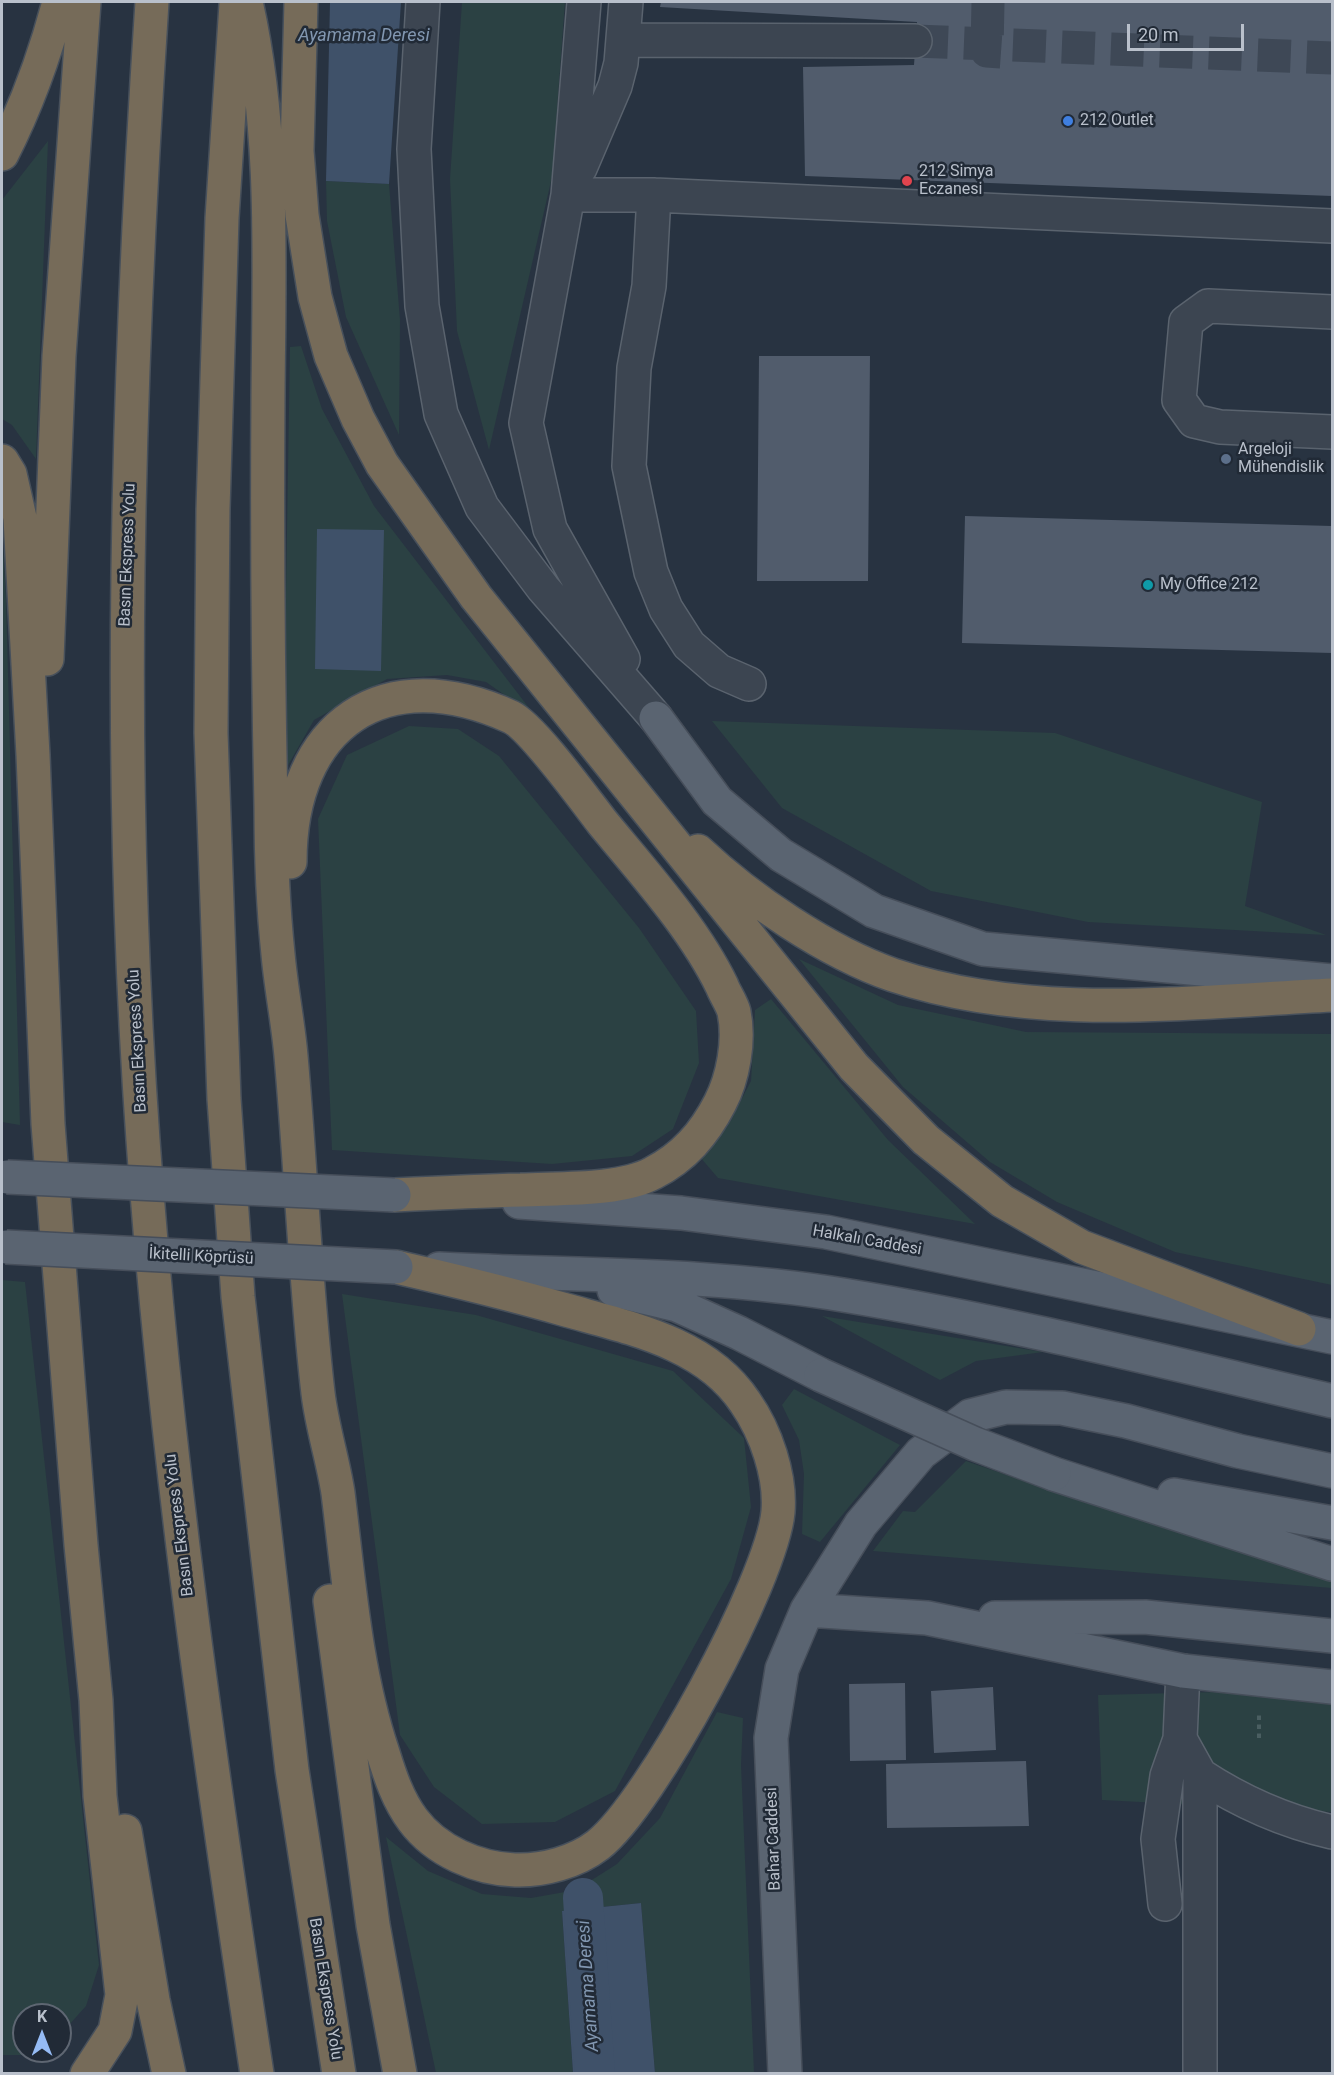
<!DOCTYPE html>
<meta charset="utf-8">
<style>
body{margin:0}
#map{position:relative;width:1334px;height:2075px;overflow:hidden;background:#283341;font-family:Roboto,sans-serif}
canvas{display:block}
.frame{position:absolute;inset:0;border:3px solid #b9c0cb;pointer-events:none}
.north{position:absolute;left:12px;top:2003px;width:60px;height:60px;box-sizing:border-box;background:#212a36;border:2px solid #5e6672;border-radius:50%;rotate:0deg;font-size:16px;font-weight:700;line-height:24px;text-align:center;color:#b9c0cb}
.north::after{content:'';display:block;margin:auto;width:21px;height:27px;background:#95bbf4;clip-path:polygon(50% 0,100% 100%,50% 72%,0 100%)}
.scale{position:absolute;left:1127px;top:24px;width:117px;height:27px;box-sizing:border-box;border:3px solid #b9c0cb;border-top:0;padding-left:8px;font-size:18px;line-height:21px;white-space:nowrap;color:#b9c0cb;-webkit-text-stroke:4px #212a36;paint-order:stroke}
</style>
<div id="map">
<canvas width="1334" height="2075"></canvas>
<div class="frame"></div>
<div class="north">K</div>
<div class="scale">20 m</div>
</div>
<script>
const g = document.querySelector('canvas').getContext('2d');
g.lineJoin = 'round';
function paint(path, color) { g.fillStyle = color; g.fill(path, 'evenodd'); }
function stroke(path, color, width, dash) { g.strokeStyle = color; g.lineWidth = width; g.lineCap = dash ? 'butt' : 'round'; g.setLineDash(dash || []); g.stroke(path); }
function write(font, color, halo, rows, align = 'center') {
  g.font = font + ' Roboto,sans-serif'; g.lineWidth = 5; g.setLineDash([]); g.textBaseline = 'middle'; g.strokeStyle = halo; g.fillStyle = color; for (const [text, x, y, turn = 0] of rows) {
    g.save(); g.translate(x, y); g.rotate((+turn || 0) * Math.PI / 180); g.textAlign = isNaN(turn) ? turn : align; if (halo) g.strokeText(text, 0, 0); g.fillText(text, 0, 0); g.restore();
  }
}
const green = new Path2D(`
 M462,2H565L552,177L489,450L457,331L450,179Z
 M48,141L36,459L12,425L2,419V200Z
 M326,181L389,184L400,320L399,435L346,317L327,221Z
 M301,346L322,409L374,506L536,717L486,682L447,675L387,679L314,720L283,774L290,347Z
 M2,533L6,598L20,1125L2,1122Z
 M712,721L1055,733L1262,802L1245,906L1326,935L1088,922L931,891L782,808Z
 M409,726L458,729L499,756L639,928L696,1011L699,1063L673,1129L632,1156L552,1164L332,1150L318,819L347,755Z
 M799,959L898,1005L1026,1032L1332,1034V1285L1175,1252L1057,1202L990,1162L903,1087Z
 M771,999L888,1140L975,1224L718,1178L700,1157L727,1127L751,1081L755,1010Z
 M2,1280L25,1282L99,1965L86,2006L60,2035V2015H24V2051H32L24,2055H2Z
 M342,1294L476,1315L673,1371L744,1438L751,1507L731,1579L615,1791L555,1822L482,1824L434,1787L400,1735Z
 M822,1316L1043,1352L976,1361L940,1380Z
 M794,1389L900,1445L820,1542L802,1534L804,1474L799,1440L782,1405Z
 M966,1461L1112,1511L1332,1575V1588L873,1551L903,1511L915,1512Z
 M1217,1692L1332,1701V1812L1102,1800L1098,1695Z
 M717,1712L743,1718L741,1765L754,2073H655L641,1903L562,1911L573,2073H436L386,1837L428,1871L482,1894L531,1898L576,1890L617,1864L660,1818Z`);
const water = new Path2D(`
 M330,2H401L389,184L326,181Z
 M317,529L384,530L381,671L315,669Z
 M641,1903L655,2073H573L562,1911Z`);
const canal = new Path2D(`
 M583,1898L595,2074`);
const building = new Path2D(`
 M661,2H1332V196L805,176L803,67L914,65L917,22L660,7Z
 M759,356H870L868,581H757Z
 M965,516L1332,526V653L962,643Z
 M905,1683L906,1760L850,1761L849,1684Z
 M993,1687L996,1750L934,1753L931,1691Z
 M1026,1761L1029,1826L887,1828L886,1764Z`);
const minorTunnel = new Path2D(`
 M988,2L987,51L1001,52
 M915,41L1332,58`);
const path = new Path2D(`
 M1259,1738V1714`);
const minor = new Path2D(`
 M423,2L414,149L422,306L441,414L482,507L543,588L656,718
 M584,2L568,195L526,423L550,529L623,659
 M624,40L915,41
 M580,168L615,86L621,63L626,2
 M568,195H654L1332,226
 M654,195L649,286L634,368L629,466L651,572L666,609L689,645L719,671L749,684
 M1332,312L1208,306L1186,322L1179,400L1194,421L1220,427L1332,432
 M1183,1671L1180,1739L1200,1775V2074
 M1200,1775C1241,1802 1284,1821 1332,1832
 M1165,1904L1158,1839L1167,1776L1180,1739`);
const major = new Path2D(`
 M656,718L717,801L781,855L874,911L983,949L1332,981
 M519,1202L681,1213L826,1232L1332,1337
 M439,1269C574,1276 710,1273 843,1295C1008,1322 1170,1363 1332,1401
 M614,1290L677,1305L739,1333L821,1375
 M1054,1474L1332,1564
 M1174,1495L1332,1523
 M807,1610L927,1618L1183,1671L1332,1687
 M995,1618L1145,1617L1332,1636
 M785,2074L771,1738L782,1669L807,1610L861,1524L921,1453L970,1416L1006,1407L1062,1408L1126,1421L1238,1451L1332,1471`);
const highway = new Path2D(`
 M152,2C127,380 116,761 143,1140C165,1453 210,1763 257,2074
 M246,2C275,131 269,264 268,396C267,533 268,671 271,807C271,856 273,906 278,954C281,988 288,1022 291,1056C301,1168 305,1281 318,1393C322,1427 333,1460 338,1493C349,1581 355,1670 383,1753C390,1776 398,1800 413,1820C436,1851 478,1869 515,1870C543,1871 576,1862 598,1845C651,1804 772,1579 778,1512C781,1476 766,1432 745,1402C706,1343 630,1328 566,1310C510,1294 453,1280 396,1267
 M301,2L297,151L302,215L315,297L331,356L358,419L382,464L476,597L854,1067L926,1140L1002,1201L1082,1247L1299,1329
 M236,4L222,218L213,509L211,733L224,1099L238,1297L292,1770L339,2074
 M2,154C27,105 45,55 59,2
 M2,461L10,474L20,518L33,755L48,1124L81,1545L96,1700L100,1796L122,1995L115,2031L87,2074
 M47,659L59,356L84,2
 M698,851C749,899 827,952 893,975C1033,1022 1188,1002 1332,995
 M290,862C290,724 384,659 511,717C532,727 585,800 602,822C643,872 694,928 722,986C725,994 732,1004 734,1012C740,1041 733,1078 720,1103C704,1134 684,1157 653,1173C620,1191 559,1188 521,1190C479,1191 436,1193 394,1195
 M330,1601L373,1925L400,2074
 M125,1831L153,2000L169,2074`);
const majorBridge = new Path2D(`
 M7,1177L394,1195
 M6,1247L396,1267
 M821,1375L975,1444L1054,1474`);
const markers = [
 [1068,121,6,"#3f7fe0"],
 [907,181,6,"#e0444e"],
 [1226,459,6,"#5c6f8a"],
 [1148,585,6,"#0f9aa8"]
];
const poiNames = [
 ["212 Outlet",1080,121],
 ["212 Simya",919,172],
 ["Eczanesi",919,190],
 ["Argeloji",1238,450],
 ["Mühendislik",1238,468],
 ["My Office 212",1160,585]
];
const streetNames = [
 ["Basın Ekspress Yolu",128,555,-88],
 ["Basın Ekspress Yolu",138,1041,-93],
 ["Halkalı Caddesi",867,1241,10],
 ["İkitelli Köprüsü",201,1257,3],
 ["Basın Ekspress Yolu",180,1525,-97],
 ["Bahar Caddesi",774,1839,-92],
 ["Basın Ekspress Yolu",325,1989,81]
];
const waterNames = [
 ["Ayamama Deresi",364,36],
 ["Ayamama Deresi",589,1986,-94]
];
paint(green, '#2b4143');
paint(water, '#3f5169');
stroke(canal, '#3f5169', 40);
paint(building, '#515c6c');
stroke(minorTunnel, '#3e4856', 33, [33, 16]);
stroke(minor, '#5a636e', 36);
stroke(major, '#464e5a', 36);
stroke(highway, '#47505b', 36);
stroke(path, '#4a5e61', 4, [4.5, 4.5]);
stroke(minor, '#3c4551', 33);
stroke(major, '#5a6471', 33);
stroke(highway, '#766b59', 33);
stroke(majorBridge, '#464e5a', 36, []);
stroke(majorBridge, '#5a6471', 33);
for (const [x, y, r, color] of markers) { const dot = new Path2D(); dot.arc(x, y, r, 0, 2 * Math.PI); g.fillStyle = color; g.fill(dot); stroke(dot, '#212a36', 2); }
write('16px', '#b9c0cb', '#212a36', poiNames, 'left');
write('16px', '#b9c0cb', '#212a36', streetNames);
write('italic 18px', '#8297b1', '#212a36', waterNames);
</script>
